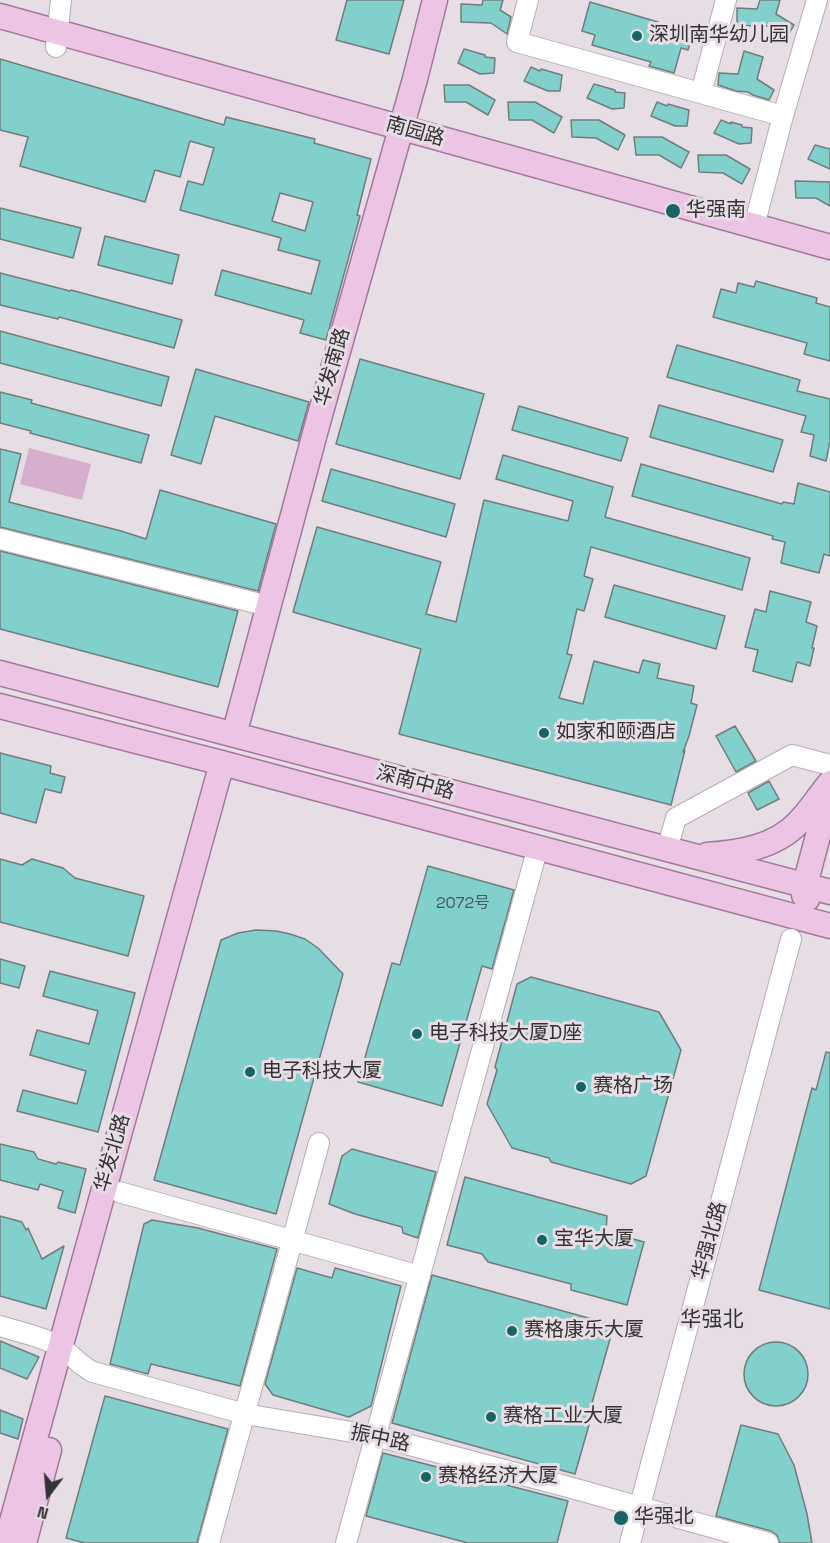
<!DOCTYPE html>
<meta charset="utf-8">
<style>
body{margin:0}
#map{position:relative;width:830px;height:1543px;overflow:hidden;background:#e7dde5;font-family:"Space Grotesk",sans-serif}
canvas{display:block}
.north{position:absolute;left:18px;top:1465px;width:60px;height:60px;-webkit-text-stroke:4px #e7dde5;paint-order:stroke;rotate:196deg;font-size:16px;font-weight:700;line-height:24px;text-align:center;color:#353234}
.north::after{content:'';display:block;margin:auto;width:21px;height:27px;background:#353234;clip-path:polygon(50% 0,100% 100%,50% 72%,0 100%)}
</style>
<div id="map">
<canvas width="830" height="1543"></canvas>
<div class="north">N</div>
</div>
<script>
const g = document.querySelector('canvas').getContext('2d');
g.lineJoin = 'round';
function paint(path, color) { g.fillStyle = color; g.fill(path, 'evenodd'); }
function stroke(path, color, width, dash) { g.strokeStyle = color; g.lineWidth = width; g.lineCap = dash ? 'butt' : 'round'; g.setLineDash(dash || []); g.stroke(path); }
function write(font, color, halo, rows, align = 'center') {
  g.font = font + ' "Space Grotesk","Noto Sans SC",sans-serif'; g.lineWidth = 6; g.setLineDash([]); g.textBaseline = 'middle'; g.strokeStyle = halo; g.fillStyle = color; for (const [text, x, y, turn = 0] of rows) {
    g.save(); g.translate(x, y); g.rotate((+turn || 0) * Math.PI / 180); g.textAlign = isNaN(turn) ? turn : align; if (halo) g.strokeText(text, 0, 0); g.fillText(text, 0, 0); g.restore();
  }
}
const green = new Path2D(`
 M29,448L91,464L82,500L20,484Z`);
const building = new Path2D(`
 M347,0H404L389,54L336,40Z
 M483,0H503L500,10L511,17L507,34L491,23L461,22V4L482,5Z
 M760,0H780L776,14L794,25L786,39L767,26H737V8L757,9Z
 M590,2L658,22L657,26L692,36L688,50L681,48L674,73L649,66L651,62L592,45L595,35L582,31Z
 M464,49L485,55V57L495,58L494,73L480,74L458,63Z
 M744,51L763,57L757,79L774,90L769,100L753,95L748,92L736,91L718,85L719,73L738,74Z
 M0,59L224,125L226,117L315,139L314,143L371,159L357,215L360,216L326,340L300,333L304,320L215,295L222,270L311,294L320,261L278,250L281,238L180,210L188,181L203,185L214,148L190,141L180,177L155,170L145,202L20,166L28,137L0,130ZM280,193L313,202L305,231L272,221Z
 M531,67L540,71L541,69L562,75L560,91H548L524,81Z
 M594,84L615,90V92L625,93L624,108L612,109L587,98Z
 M444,85H469L495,100L488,115L466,102H445Z
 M508,102H535L562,117L554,133L532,120H509Z
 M657,102L667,106L668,104L689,110L687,126H675L651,116Z
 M571,120H599L625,135L618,150L596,138L572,137Z
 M721,120L731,124V122L742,125V127L752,128L751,143L739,144L714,133Z
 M634,137H662L689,152L681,168L659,155H636Z
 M815,145L830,149V169L808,159Z
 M698,155H726L750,169L742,184L723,173L699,172Z
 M795,181L830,182V206L816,198H796Z
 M0,208L81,228L73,258L0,239Z
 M105,236L179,255L172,284L98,265Z
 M0,273L70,291L71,290L182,320L174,348L59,317L58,319L0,305Z
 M756,281L817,298L816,303L830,307V361L804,354L807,343L713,317L721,289L736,293L738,283L754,287Z
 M0,331L169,377L161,406L0,363Z
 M677,345L800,380L797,391L830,399V441L826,461L810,456L814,435L801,432L806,416L667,377Z
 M360,359L484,394L460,479L336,444Z
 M196,369L309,402L298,441L215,416L201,464L171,455Z
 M0,392L32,400L31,403L149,435L141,463L30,433L31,431L0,423Z
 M659,405L783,440L773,472L650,437Z
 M519,406L628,438L621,461L512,430Z
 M0,449L21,454L9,502L121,531L146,539L160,490L276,524L258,591L0,527Z
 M503,455L613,487L605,517L750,558L742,590L591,547L584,576L593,579L584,611L577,609L567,654L572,655L559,698L583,704L594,661L639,673L643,660L660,664L657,678L694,686L691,703L697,705L689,736L683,752L685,750L671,805L399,734L421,649L293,612L317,527L441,562L426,614L456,622L484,500L568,521L573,501L496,479Z
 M641,464L782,504L783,502L794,504L798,483L830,492V556L824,554L819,573L781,563L785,542L772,539L773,536L632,496Z
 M331,469L455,504L446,537L322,501Z
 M0,551L238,611L218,687L0,629Z
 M614,585L725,616L716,649L605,617Z
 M770,591L811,602L806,622L817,626L812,648H814L810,666L797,662L792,682L753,671L758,650L745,647L755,609L766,612Z
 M735,726L756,761L736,772L716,736Z
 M0,753L51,766L50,773L65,777L61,793L45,789L36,823L0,813Z
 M769,781L779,799L757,810L748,793Z
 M0,859L22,865L32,859L63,868L75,878L144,896L128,956L0,922Z
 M428,866L514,890L492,969L482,966L442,1106L358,1082L392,963L400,965Z
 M256,930L276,931L290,934L305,939L318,948L343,974L276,1214L154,1180L221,940L238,933Z
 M0,959L25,966L19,988L0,983Z
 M50,971L135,993L98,1132L17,1111L23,1090L77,1104L86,1071L30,1055L37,1030L89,1044L98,1011L43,996Z
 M531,977L659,1012L681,1050L646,1176L631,1184L551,1162L549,1158L512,1148L487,1104L497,1070L495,1067L517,984Z
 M826,1052L830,1053V1309L759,1290L812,1088L816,1090Z
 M0,1144L34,1152L38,1159L56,1164L58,1162L86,1169L75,1213L58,1208L63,1191L40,1184L38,1190L0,1180Z
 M352,1149L436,1172L418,1238L403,1233L402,1227L355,1214L329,1204L342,1156Z
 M465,1177L607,1216L606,1231L644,1242L627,1305L571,1290V1284L488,1262L482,1254L447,1245Z
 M0,1216L22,1222L26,1230L28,1228L42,1259L64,1246L46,1309L0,1296Z
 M152,1220L198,1228L277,1249L240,1386L151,1364L148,1374L110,1364L144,1224Z
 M297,1268L332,1278L335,1268L401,1286L371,1406L349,1417L273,1395L265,1384Z
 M432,1275L614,1325L590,1410L593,1411L575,1474L392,1423Z
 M0,1341L39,1357L27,1379L0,1368Z
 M744 1374a32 32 0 1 1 64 0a32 32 0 1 1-64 0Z
 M105,1396L228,1429L197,1543H85L66,1538Z
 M0,1410L23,1419L18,1439L0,1433Z
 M741,1425L778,1434L794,1465L807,1514L812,1543H780L777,1535L771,1531L716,1516Z
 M383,1453L568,1501L557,1543H468L366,1516Z`);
const minor = new Path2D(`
 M528,0L517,42L783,116
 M56,47L61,0
 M701,93L726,0
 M754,226L783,116L817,0
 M0,539L268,606
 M667,849L676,818L792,755L830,765
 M119,1192L420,1276
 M0,1326C19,1332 41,1336 59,1346C72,1354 77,1364 93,1372L245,1414L376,1436L572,1488L768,1543
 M209,1543L319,1143
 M346,1543L538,847
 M630,1543L791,939`);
const major = new Path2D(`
 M0,16L830,247
 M0,673L830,892
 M0,706L222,763L830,926
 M234,735L318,422L415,79L435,0
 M707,855C739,853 775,847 798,823C810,811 819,796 830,783
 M807,899L804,895L805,885L830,790
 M6,1543L222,763
 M24,1543L49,1450`);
const markers = [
 [637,36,6,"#176562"],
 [673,211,8,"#176562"],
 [544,733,6,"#176562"],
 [417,1034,6,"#176562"],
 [250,1072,6,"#176562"],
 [581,1087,6,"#176562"],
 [542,1240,6,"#176562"],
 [512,1331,6,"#176562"],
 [491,1417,6,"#176562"],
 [426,1477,6,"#176562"],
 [621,1518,8,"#176562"]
];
const numberNames = [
 ["2072号",463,904]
];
const poiNames = [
 ["深圳南华幼儿园",649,36],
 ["华强南",686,211],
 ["如家和颐酒店",556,733],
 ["电子科技大厦D座",429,1034],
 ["电子科技大厦",262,1072],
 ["赛格广场",593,1087],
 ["宝华大厦",554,1240],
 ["赛格康乐大厦",524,1331],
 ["赛格工业大厦",503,1417],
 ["赛格经济大厦",438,1477],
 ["华强北",634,1518]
];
const streetNames = [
 ["南园路",415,132,16],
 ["华发南路",333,367,-74],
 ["深南中路",415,783,15],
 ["华发北路",113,1153,-74],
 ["华强北路",710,1241,-75],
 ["振中路",380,1439,12]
];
const neighbourhoodNames = [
 ["华强北",712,1320]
];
paint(green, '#d6afcd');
paint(building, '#81d0cc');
stroke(building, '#717d7c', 1.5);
stroke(minor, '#b6acb3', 22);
stroke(major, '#a4789b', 27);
stroke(minor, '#fff', 20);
stroke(major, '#ecc5e5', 24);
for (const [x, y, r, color] of markers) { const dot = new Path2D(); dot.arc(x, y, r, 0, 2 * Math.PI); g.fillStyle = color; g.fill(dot); stroke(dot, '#e7dde5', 2); }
write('16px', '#485a5a', null, numberNames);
write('20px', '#353234', '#e7dde5', poiNames, 'left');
write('20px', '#353234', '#e7dde5', streetNames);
write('21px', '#353234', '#e7dde5', neighbourhoodNames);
</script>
